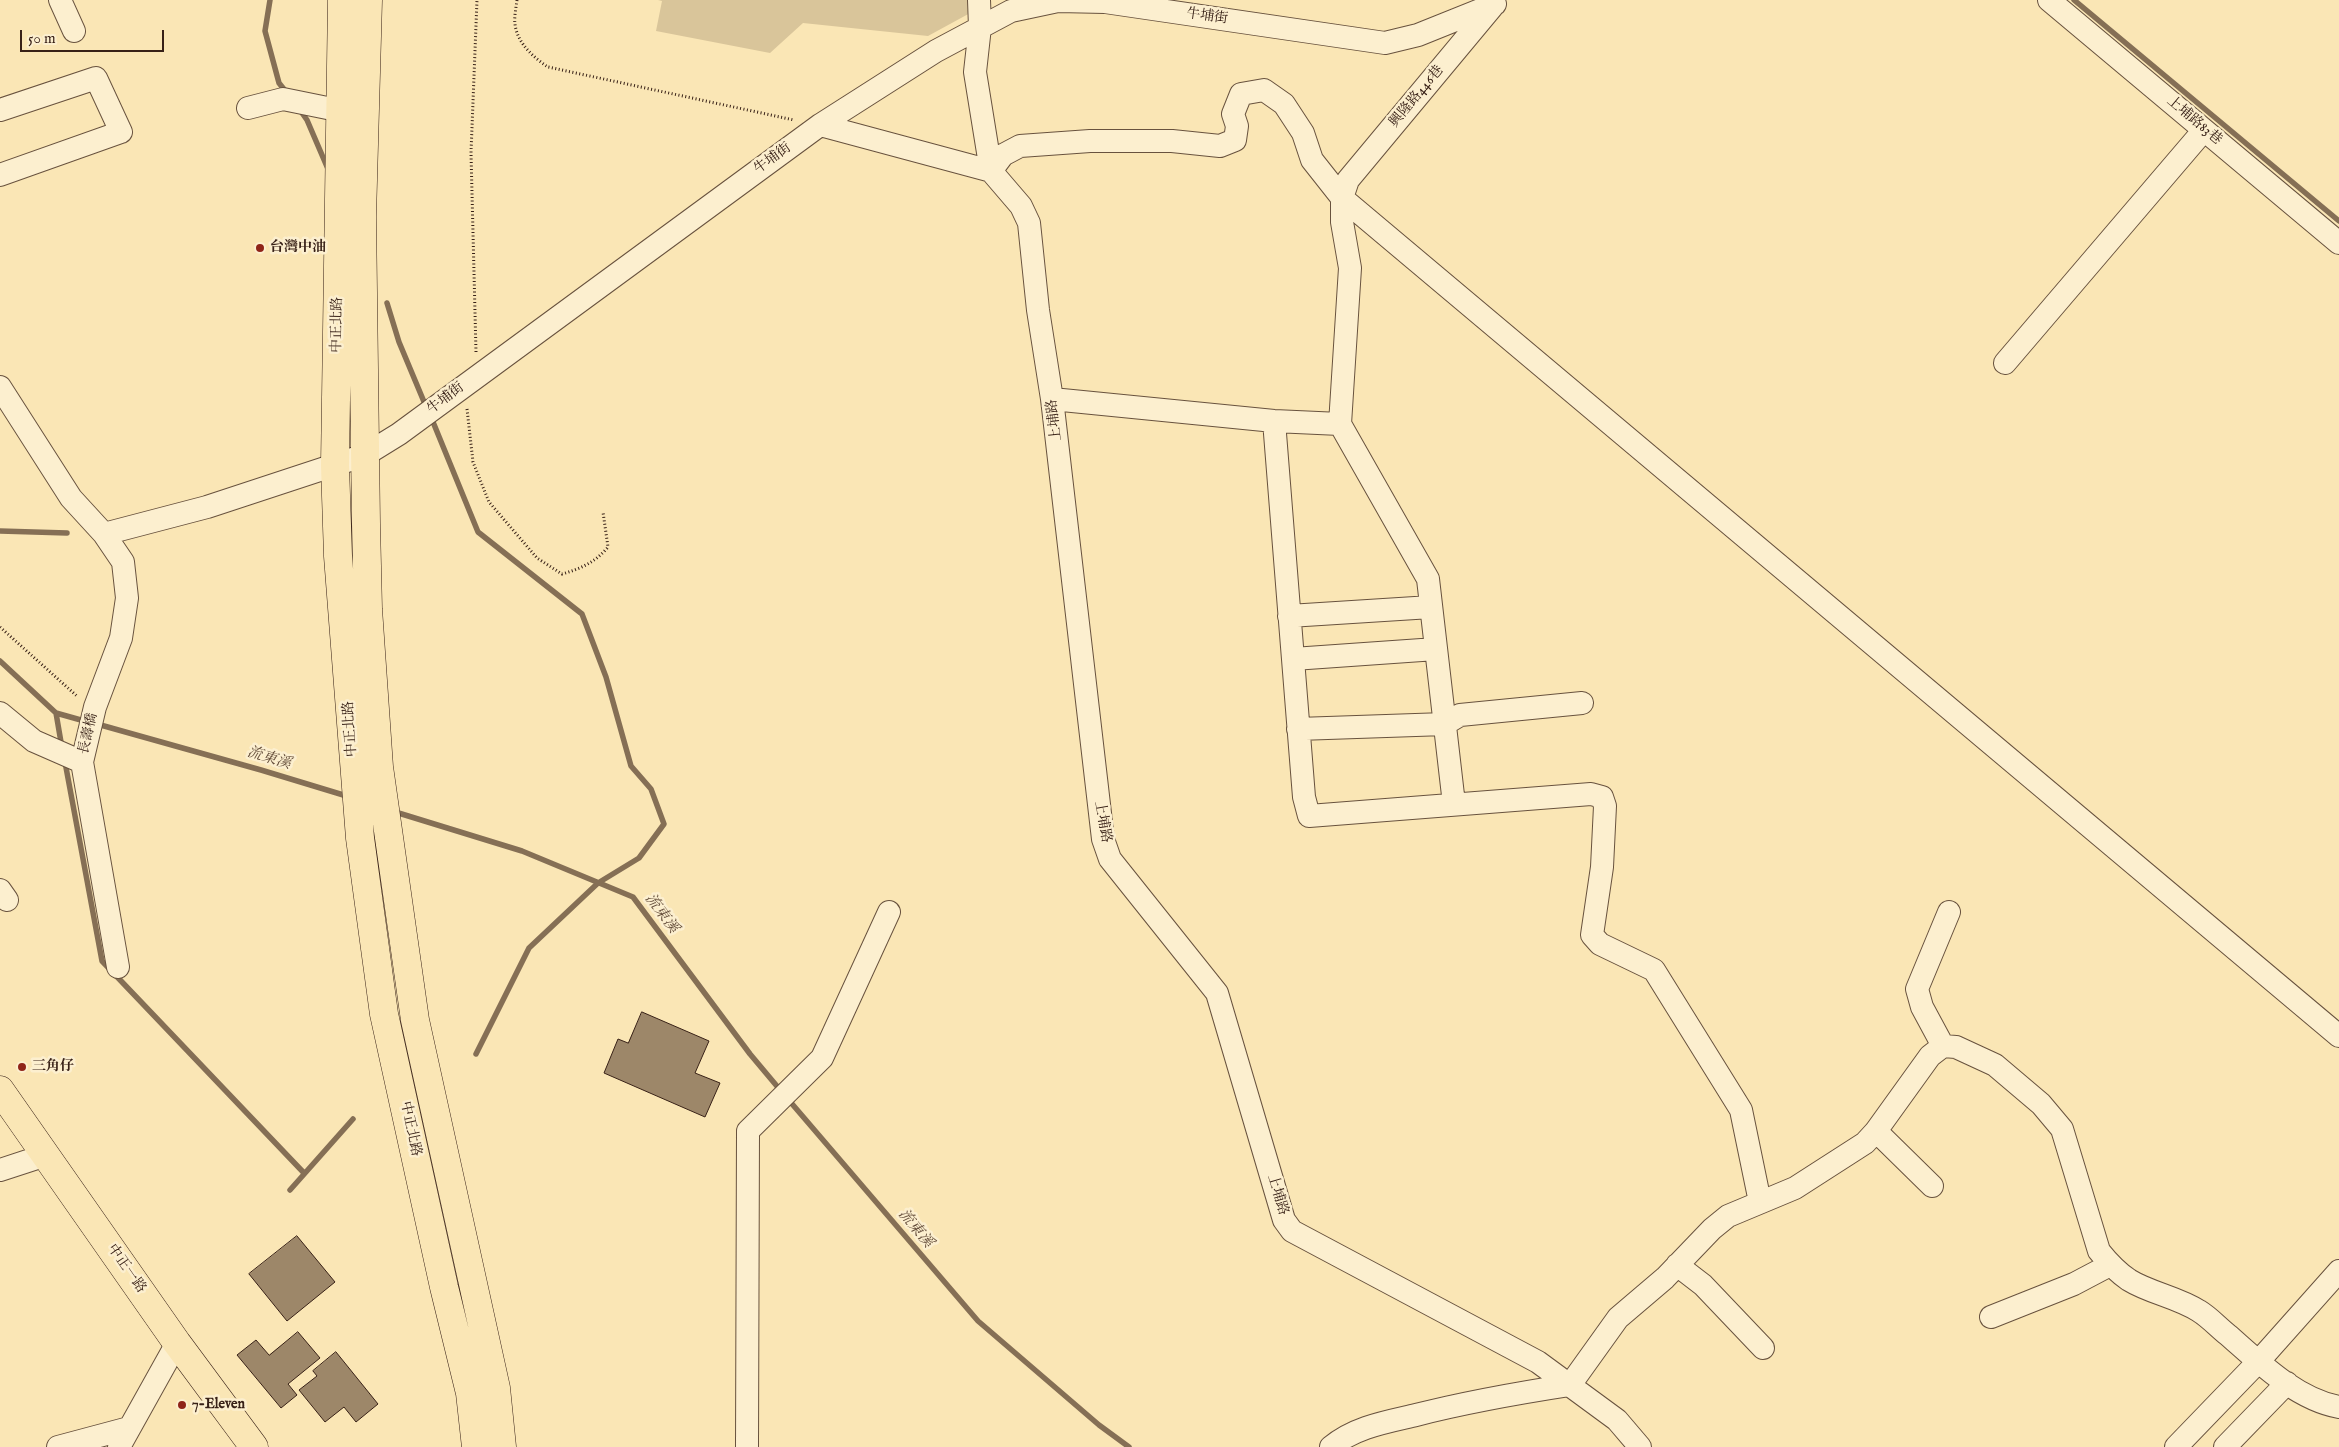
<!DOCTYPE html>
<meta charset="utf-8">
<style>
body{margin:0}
#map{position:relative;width:2339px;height:1447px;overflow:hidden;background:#fae6b5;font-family:"IM FELL English",serif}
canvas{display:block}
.scale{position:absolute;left:20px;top:30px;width:144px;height:22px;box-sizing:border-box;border:2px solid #382117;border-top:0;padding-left:6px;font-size:15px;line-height:18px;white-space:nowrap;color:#382117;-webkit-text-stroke:4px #fcefcf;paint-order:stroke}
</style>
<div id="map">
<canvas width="2339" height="1447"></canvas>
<div class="scale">50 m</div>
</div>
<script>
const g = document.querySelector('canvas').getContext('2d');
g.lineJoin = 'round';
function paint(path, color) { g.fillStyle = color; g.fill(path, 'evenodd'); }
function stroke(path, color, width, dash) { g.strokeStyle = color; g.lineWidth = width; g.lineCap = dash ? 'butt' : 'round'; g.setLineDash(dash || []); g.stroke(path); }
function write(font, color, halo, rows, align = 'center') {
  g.font = font + ' "IM FELL English","Noto Serif TC",serif'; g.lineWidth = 5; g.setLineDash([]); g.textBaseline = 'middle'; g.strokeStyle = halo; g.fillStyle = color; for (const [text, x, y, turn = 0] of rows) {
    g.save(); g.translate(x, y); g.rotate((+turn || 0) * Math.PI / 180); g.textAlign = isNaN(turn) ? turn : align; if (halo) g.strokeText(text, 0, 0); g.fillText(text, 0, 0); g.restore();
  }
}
const green = new Path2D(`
 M658,0H971L972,12L928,36L803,23L770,53L656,31L662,1Z`);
const stream = new Path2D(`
 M270,0L265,31L279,83L287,93
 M2074,0L2339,221
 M300,110L307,120L328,169
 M387,303L399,342L427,409
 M431,417L478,532L582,614L606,677L631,766L651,789L664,824L639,858L598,883L529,948L476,1054
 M0,531L67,533
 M0,661L56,713L88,722
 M56,713L62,748
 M97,724L261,770L350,797
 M65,762L102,961L304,1173
 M392,811L522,851L633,897L750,1054L781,1091
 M787,1098L978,1321L1099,1425L1129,1447
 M290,1190L353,1119`);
const building = new Path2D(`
 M642,1012L709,1041L695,1073L720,1083L705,1117L604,1073L618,1039L628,1043Z
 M297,1236L335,1282L287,1321L249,1274Z
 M298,1332L320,1358L288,1384L297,1395L281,1408L237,1355L256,1340L269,1355Z
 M336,1352L378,1404L356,1422L344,1407L325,1422L299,1390L317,1376L313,1371Z`);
const path = new Path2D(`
 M517,0C516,8 514,17 515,24C517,43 534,58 548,67L794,120
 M476,352L471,153L477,0
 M467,409L473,462L489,502L537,558L562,574C580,569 596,562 608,547L603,512
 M0,627L78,697`);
const minor = new Path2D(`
 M60,0L74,31
 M979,0L980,27L975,72L991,171L1021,206L1029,223L1038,310L1052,399L1103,839L1110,859L1217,993L1284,1220L1292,1231L1538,1362L1617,1420L1640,1447
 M2049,0L2339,243
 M248,108L283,99L342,111
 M0,110L96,78L121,132L0,175
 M820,125L991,171L1003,155L1020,146L1090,141H1172L1220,146L1235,140L1237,126L1233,114L1241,94L1264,90L1284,104L1303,133L1312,160L1342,198L2339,1036
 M2005,363L2204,130
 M0,387L71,498L104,534L123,562L127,598L121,638L95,707L82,762L118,967
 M1052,399L1274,421L1340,424
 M1274,421L1304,797L1309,816L1591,794L1602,797L1605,806L1602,867L1592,935L1600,944L1654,970L1741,1110L1760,1202
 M104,534L207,507L365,455L399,434L820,125L936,51L1011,11L1058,1L1105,2L1385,43L1418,35L1495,4
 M1289,616L1431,607
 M1293,659L1436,649
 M0,713L34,741L82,762
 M1298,729L1445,724L1460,715L1582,703
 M1454,804L1428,579L1340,424L1350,268L1342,222V198L1348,180L1492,7
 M0,890L7,900
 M1943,1046L1922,1007L1917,989L1949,912
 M1876,1131L1932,1186
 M0,1170L46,1155
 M1677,1265L1703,1285L1763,1348
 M1991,1317L2074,1284L2110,1265
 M58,1447L129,1428
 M119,1447L177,1343
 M747,1447L748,1131L822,1058L889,912
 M1331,1447C1355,1427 1386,1422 1416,1415C1467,1402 1518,1393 1570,1385L1618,1318L1665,1278L1712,1229L1728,1216L1795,1188L1865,1143L1876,1131L1930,1056L1943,1046L1956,1047L1995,1065L2041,1104L2062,1129L2099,1251C2107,1261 2117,1272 2129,1280C2150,1293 2177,1297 2199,1311C2209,1317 2218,1327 2228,1335C2260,1363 2296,1399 2339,1407
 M2176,1447L2258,1362L2339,1271
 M2225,1447L2287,1383`);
const major = new Path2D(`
 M342,0L335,465L338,556L360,838L384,1014L444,1287L470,1393L476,1447
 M368,0L362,216L366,524L368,609L379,767L415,1020L496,1388L502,1447
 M0,1090L177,1343L254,1447`);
const markers = [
 [260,248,5,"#8f2418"],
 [22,1067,5,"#8f2418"],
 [182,1405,5,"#8f2418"]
];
const streetNames = [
 ["牛埔街",1207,17,8],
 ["興隆路446巷",1417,97,-50],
 ["上埔路83巷",2194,121,40],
 ["牛埔街",773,159,-36],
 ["中正北路",338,325,-89],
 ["牛埔街",446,399,-37],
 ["上埔路",1055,420,-97],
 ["中正北路",351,729,-94],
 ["長壽橋",89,734,-77],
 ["上埔路",1102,822,80],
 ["中正北路",410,1129,78],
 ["上埔路",1277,1195,73],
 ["中正一路",126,1269,55]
];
const poiNames = [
 ["台灣中油",270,248],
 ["三角仔",32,1067],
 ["7-Eleven",192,1405]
];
const waterNames = [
 ["流東溪",269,759,17],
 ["流東溪",661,914,53],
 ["流東溪",915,1229,50]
];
paint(green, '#d9c59a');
stroke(stream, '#856f55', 5.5);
paint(building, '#9d8769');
stroke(building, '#382117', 1);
stroke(minor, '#68523e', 24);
stroke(major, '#382117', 29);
stroke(path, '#382117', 3, [1, 2.5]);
stroke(minor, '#fcefcf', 22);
stroke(major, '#fae6b5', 28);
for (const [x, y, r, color] of markers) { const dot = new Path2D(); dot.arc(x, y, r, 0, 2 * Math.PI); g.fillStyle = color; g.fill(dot); stroke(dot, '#fcefcf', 2); }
write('14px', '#382117', '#fcefcf', streetNames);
write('bold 14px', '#382117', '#fcefcf', poiNames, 'left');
write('italic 15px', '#654e3b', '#fcefcf', waterNames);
</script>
